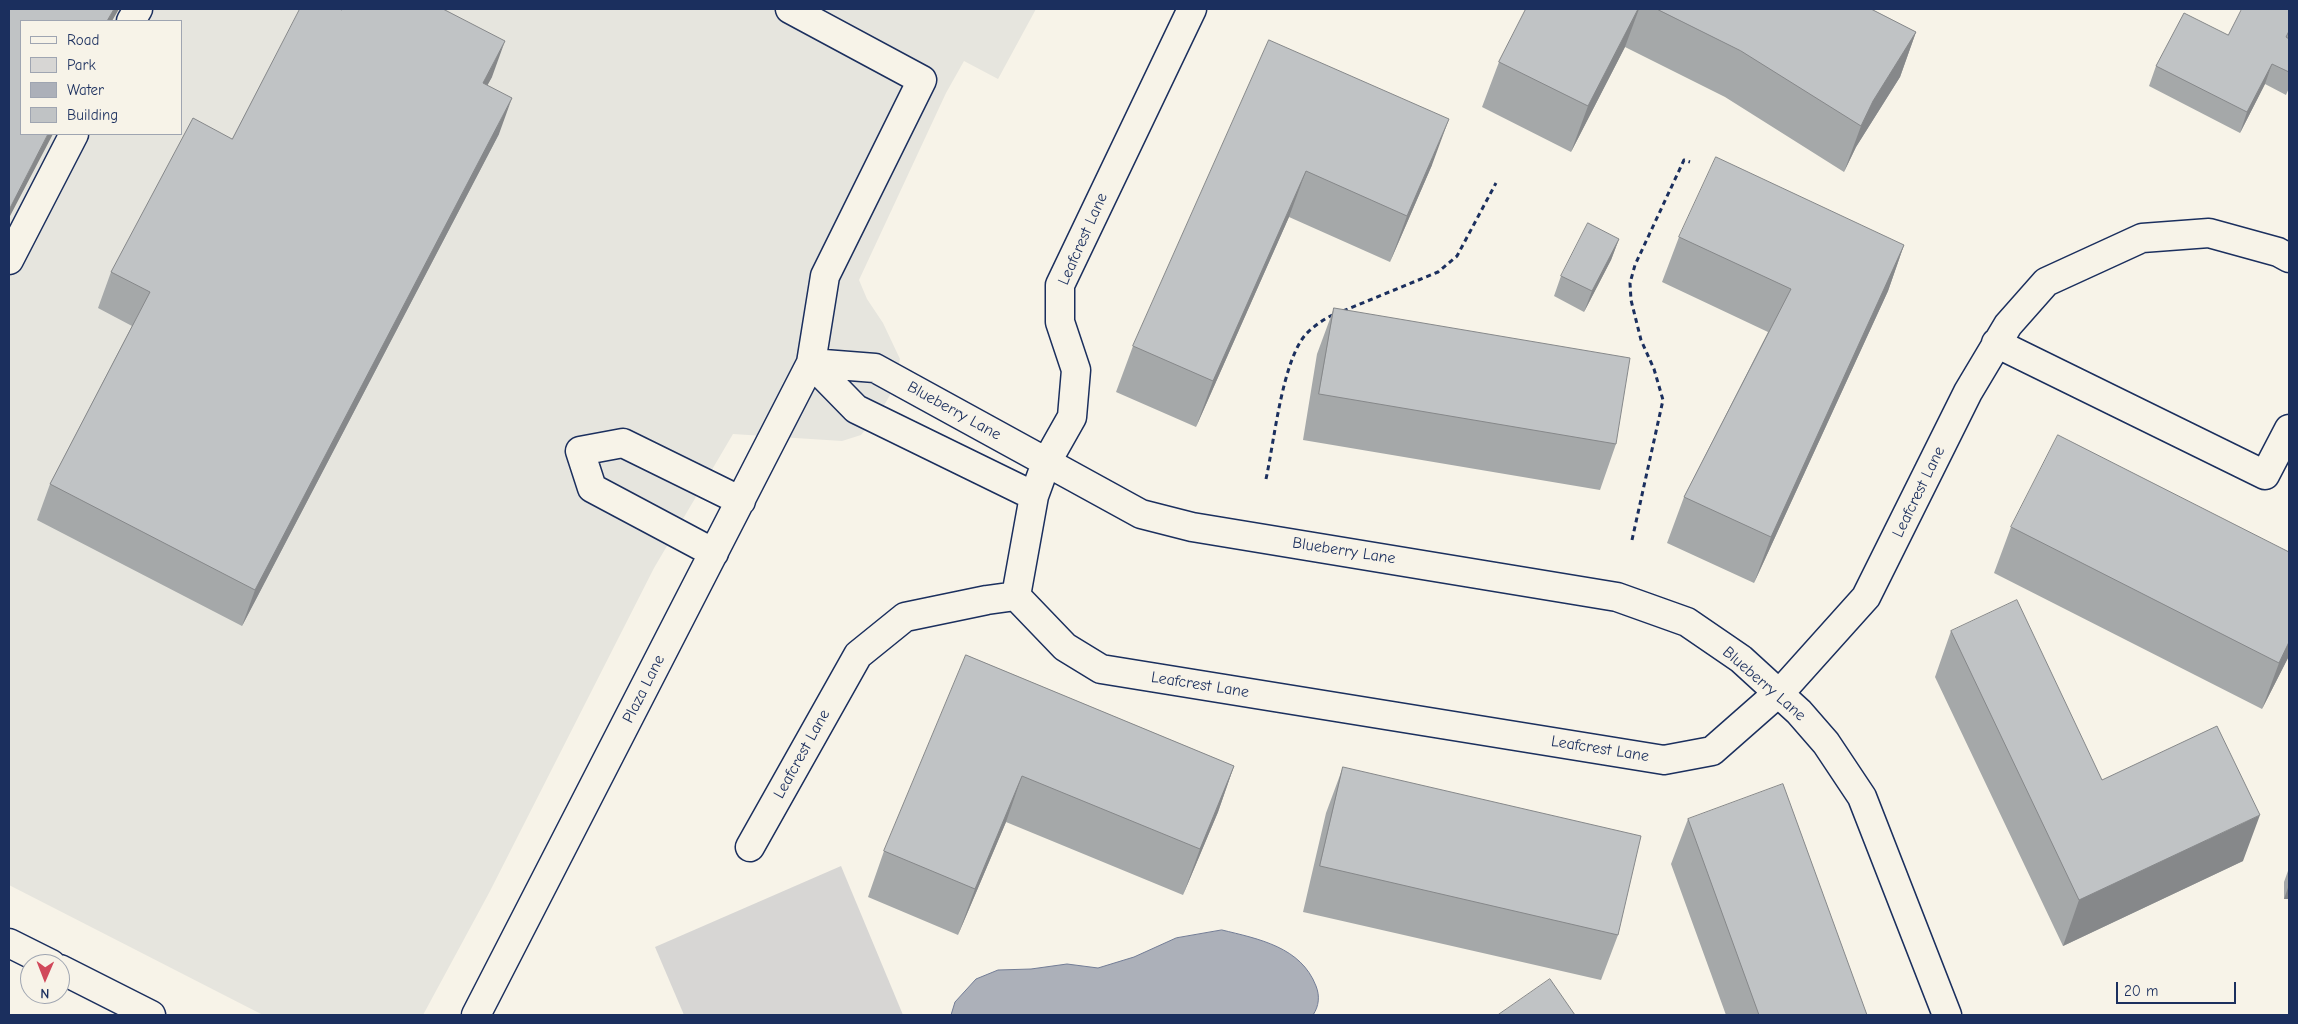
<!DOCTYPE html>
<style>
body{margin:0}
#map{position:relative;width:2298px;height:1024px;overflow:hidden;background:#f7f3e8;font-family:"Comic Neue",sans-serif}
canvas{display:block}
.frame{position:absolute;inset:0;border:10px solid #1b2f5e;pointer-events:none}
.legend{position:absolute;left:20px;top:20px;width:162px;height:115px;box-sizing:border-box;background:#f7f3e8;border:1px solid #9fa5b1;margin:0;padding:6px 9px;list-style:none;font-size:15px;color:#1b2f5e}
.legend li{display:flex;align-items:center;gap:10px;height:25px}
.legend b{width:25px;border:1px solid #9fa5b1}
.north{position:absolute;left:20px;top:954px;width:50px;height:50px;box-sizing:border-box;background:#f7f3e8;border:1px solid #9fa5b1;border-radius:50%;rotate:181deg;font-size:14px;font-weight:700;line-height:20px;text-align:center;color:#1b2f5e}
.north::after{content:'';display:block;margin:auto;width:18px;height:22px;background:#d1495b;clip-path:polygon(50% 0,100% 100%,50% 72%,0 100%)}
.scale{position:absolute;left:2116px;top:982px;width:120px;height:22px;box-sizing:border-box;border:2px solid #1b2f5e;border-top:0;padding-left:6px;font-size:15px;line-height:18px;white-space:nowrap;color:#1b2f5e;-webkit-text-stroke:4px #f7f3e8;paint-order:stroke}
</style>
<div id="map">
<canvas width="2298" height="1024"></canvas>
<div class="frame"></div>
<ul class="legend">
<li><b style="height:6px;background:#f7f3e8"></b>Road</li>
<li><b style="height:14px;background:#d7d6d4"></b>Park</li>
<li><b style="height:14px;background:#acb0b9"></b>Water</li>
<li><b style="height:14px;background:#c0c3c5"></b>Building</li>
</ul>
<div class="north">N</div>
<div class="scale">20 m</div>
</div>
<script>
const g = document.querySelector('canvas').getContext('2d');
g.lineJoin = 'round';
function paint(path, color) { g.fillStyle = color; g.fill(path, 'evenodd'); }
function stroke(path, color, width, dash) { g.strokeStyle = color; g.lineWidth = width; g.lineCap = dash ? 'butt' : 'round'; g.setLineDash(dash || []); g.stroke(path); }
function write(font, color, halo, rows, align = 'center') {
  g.font = font + ' "Comic Neue",sans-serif'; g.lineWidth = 4.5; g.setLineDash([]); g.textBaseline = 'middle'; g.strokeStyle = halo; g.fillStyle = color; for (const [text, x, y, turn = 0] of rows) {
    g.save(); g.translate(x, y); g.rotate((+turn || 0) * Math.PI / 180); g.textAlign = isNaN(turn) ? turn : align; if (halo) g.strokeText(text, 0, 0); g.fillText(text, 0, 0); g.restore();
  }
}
const built = new Path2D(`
 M9,9H1036L998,79L964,61L946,93L859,280L867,299L883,323L900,359L890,395L882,409L861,435L842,441L733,434L654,568L489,893L423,1015H263L9,885ZM21,21H181V134H21Z`);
const green = new Path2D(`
 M841,866L903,1015H684L655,947Z`);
const water = new Path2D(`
 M1222,930C1259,939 1301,947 1316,986C1320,996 1319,1006 1313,1015H951L955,1002L976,979L998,970L1031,969L1067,964L1098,968L1134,957L1176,938Z`);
const path = new Path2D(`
 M1343,311L1438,272L1457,256L1496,183
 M1266,479C1274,443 1282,361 1306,334C1314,326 1325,318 1335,314
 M1632,540L1663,400L1654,369L1641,340L1631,300L1630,283L1635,265L1684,160L1690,162`);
const minor = new Path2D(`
 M131,21L138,9
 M9,260L74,134
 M1996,343L2265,475L2289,429
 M811,363L875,368L1141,514L1192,527L1617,597L1687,622L1741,659L1799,712L1826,743L1862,797L1947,1015
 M811,363L856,409L1034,496
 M714,553L592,488L580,451L623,443L741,501
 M1016,596L1034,496L1046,463L1072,417L1076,370L1060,322V285L1192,9
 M750,847L858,655L905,617L987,600L1016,596L1065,647L1101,669L1664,760L1712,751L1787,685L1866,597L1968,392L2008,325L2046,282L2142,238L2209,233L2278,252L2289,258
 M476,1015L811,363L825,276L922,80L790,9`);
const highway = new Path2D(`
 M9,943L51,964
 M60,969L151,1015`);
const wall = new Path2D(`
 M1526,9H1871L1916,32L1900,77L1856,147L1844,172L1725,97L1625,47L1571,152L1482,107L1499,62Z
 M2289,9V88L2286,95L2265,84L2240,133L2149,86L2156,66Z
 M1269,40L1432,165L1390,262L1289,217L1196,427L1116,392L1133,346Z
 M492,77L487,85L499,134L242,626L37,520L50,484L132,326L98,308L111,272L232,139Z
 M1679,237L1904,245L1888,291L1754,583L1667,543L1684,497L1768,332L1662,282Z
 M1619,239L1611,260L1584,312L1554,296L1561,276Z
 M1334,308L1616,444L1600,490L1303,440L1317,354Z
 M2011,527L2289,552V656L2262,709L1994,573Z
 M1951,631L2102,780L2243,861L2063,946L1935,677Z
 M966,655L1234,766L1218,812L1183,895L1006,822L958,935L868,897L884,851Z
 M1343,767L1618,935L1601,980L1303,912L1326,813Z
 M1688,819L1867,1015H1726L1671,864Z
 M2289,868V899H2284V882Z`);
const shadedWall = new Path2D(`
 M114,9H119L112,21H107Z
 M1638,9H1639L1625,47L1571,152L1588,106Z
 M1916,32L1900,77L1856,147L1844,172L1861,126L1873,101Z
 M505,41L492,77L469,119L483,83Z
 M2272,64L2265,84L2240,133L2247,112Z
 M512,98L499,134L242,626L255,590Z
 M1449,119L1432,165L1390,262L1407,216Z
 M48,134H53L9,218V210Z
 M1306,171L1289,217L1196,427L1213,381Z
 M1619,239L1611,260L1584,312L1592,291Z
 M1904,245L1888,291L1754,583L1771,537Z
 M2289,642V656L2262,709L2279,663Z
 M1234,766L1218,812L1183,895L1200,849Z
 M1022,776L1006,822L958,935L975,889Z
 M2260,815L2243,861L2063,946L2079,900Z
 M2289,885V899H2284Z`);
const building = new Path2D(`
 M9,9H114L107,21H21V134H48L9,210Z
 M300,9H339L342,10V9H443L505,41L483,83L512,98L255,590L50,484L150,292L111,272L193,118L232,139Z
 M1526,9H1638L1588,106L1499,62Z
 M1657,9H1871L1916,32L1873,101L1861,126L1741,51Z
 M2242,9H2289V31L2286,37L2289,39V72L2272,64L2247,112L2156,66L2184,13L2228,35Z
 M1269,40L1449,119L1407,216L1306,171L1213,381L1133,346Z
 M1716,157L1904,245L1771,537L1684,497L1791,289L1679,237Z
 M1588,223L1619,239L1592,291L1561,276Z
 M1334,308L1630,358L1616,444L1319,394Z
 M2058,435L2289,552V642L2279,663L2011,527Z
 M2017,600L2102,780L2217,726L2260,815L2079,900L1951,631Z
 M966,655L1234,766L1200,849L1022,776L975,889L884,851Z
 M1343,767L1641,836L1618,935L1320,866Z
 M1783,784L1867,1015H1759L1688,819Z
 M1550,979L1575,1015H1498Z`);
const streetNames = [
 ["Leafcrest Lane",1083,239,-66],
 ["Blueberry Lane",954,411,29],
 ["Leafcrest Lane",1919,492,-64],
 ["Blueberry Lane",1344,551,9],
 ["Blueberry Lane",1764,684,41],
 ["Leafcrest Lane",1200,685,9],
 ["Plaza Lane",644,689,-63],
 ["Leafcrest Lane",1600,749,9],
 ["Leafcrest Lane",802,754,-61]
];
paint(built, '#e6e5de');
paint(green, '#d7d6d4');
paint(water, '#acb0b9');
stroke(water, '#727c95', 1);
stroke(minor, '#1b2f5e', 31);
stroke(highway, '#1b2f5e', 31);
stroke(path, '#1b2f5e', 3, [5, 4]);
stroke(minor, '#f7f3e8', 28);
stroke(highway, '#f7f3e8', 28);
paint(wall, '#a5a8a9');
paint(shadedWall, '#86888a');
paint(building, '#c0c3c5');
stroke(building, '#86888a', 1);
write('16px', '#1b2f5e', '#f7f3e8', streetNames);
</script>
